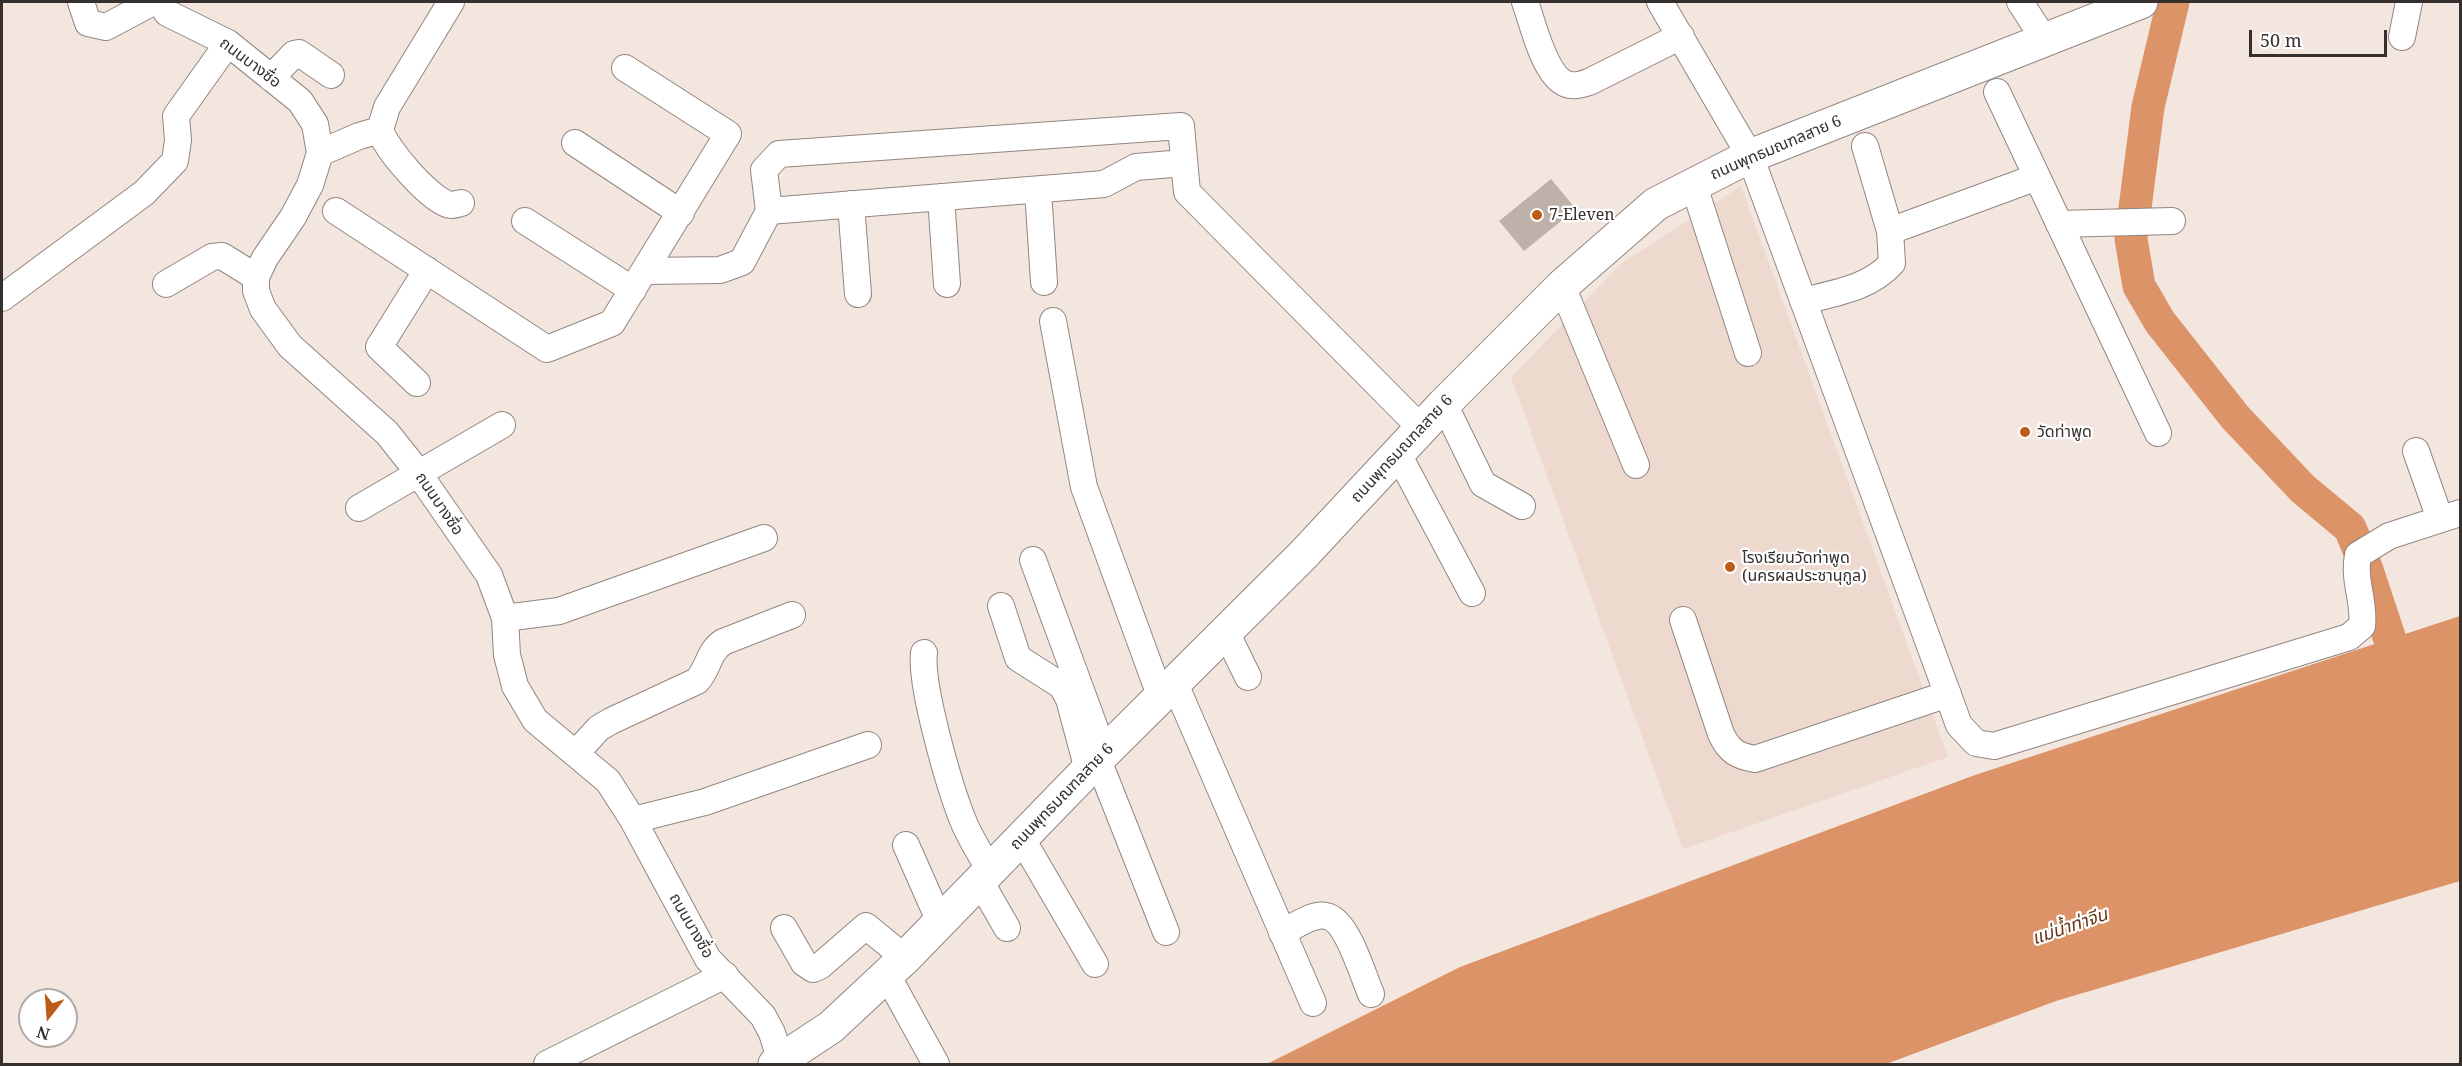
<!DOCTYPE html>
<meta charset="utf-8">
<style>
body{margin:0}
#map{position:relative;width:2462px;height:1066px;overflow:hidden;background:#f3e6df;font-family:"Noto Serif",serif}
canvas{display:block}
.frame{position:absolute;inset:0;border:3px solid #35302e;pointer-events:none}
.north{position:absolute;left:18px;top:988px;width:60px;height:60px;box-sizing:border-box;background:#fff;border:2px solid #aeacab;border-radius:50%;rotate:197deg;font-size:16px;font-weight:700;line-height:24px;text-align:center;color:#35302e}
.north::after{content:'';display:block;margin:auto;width:21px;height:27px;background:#bc5c16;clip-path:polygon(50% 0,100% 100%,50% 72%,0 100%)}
.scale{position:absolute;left:2249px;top:30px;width:138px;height:27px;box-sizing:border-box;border:3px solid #35302e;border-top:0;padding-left:8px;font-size:18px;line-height:21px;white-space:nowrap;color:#35302e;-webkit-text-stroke:4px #fff;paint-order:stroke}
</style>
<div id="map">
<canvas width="2462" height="1066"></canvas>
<div class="frame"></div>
<div class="north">N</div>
<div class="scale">50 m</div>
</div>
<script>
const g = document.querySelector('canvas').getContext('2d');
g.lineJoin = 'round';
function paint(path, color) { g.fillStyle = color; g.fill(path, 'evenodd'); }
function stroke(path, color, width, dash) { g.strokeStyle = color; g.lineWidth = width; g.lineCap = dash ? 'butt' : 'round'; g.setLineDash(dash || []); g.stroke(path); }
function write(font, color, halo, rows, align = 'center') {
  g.font = font + ' "Noto Serif","Noto Sans Thai",serif'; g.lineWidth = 4.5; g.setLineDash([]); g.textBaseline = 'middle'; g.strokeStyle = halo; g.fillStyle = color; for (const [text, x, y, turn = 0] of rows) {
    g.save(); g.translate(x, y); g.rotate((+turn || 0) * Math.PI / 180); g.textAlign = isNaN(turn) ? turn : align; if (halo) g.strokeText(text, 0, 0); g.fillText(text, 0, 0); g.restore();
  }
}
const built = new Path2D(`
 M1741,186L1948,757L1683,849L1511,377L1622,263Z`);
const water = new Path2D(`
 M2460,616V881L2056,1001L1886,1064H1267L1460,967L1975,775Z`);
const river = new Path2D(`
 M2173,2L2148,107L2131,239L2139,286L2160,322L2235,417L2303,489L2350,528L2367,570L2404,682`);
const building = new Path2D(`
 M1551,179L1576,209L1524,251L1499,221Z`);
const minor = new Path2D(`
 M81,2L88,23L106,27L153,2
 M161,2L167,13L228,43L300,101L315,124L320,153L310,185L293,217L265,258L256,277V291L263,309L290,346L387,433L414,467L489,575L505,618L507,655L515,686L535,720L608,781L633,820L708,959L763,1016L772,1033L781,1061
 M451,2L387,107L380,130C386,149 431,202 451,205C454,205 457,204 461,203
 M1525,2C1533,23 1545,81 1570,85C1576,86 1583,84 1589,82L1681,36
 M1660,2L1750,156L1959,725L1976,743L1994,746L2349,637L2362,626C2365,601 2353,582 2358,555L2389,536L2460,513
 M2020,2L2044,39
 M2402,37L2409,2
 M271,78L294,54L299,53L331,75
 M1997,92L2158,433
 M575,143L681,213
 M320,153L359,136L380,130
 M1693,183L1748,353
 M1038,190L1044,282
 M941,197L947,284
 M851,204L858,294
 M336,211L547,349L612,323L728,134L625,68
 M769,211L1104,184L1136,167L1184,163
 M525,221L633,290
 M2059,224L2172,221
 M1890,231L2037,177
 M646,271L720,270L742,262L769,211L764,170L779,154L1181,126L1187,192L1421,428
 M166,284L212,257L222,256L256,277
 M1562,286L1636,465
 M2,298L144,193L175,161L178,140L176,116L228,43
 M1803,301C1835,293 1870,288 1892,263L1890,231L1865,146
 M1053,321L1084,487L1161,698
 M417,383L379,347L427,270
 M1444,404L1483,484L1522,506
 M2416,451L2440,519
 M1397,452L1472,593
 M359,508L502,425
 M1033,560L1104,753
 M1001,606L1018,658L1062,686L1069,699L1088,770
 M505,618L559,611L764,538
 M1683,620L1721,734C1729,751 1737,756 1755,759L1948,694
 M1226,632L1248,677
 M924,653C920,685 949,785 962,818C969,837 981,854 990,871
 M1175,684L1313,1003
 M576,753L599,728L611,721L697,681C709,668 708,652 723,642L792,615
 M1098,760L1166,932
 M633,820L705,802L868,745
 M1022,839L1095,964
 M906,845L940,922
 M980,881L1007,928
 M784,928L804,963L813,969L820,966L866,926L905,958
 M1282,933C1294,927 1312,913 1326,916C1347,919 1363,976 1371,994
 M887,975L936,1064
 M547,1064L725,975`);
const major = new Path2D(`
 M775,1064L831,1027L905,958L1104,753L1303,555L1444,404L1562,286L1656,204L1750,156L2141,2`);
const markers = [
 [1537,215,6,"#bc5c16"],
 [2025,432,6,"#bc5c16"],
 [1730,567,6,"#bc5c16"]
];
const streetNames = [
 ["ถนนบางซื่อ",250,63,37],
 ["ถนนพุทธมณฑลสาย 6",1776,148,-23],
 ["ถนนพุทธมณฑลสาย 6",1402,449,-47],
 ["ถนนบางซื่อ",439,504,56],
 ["ถนนพุทธมณฑลสาย 6",1062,797,-46],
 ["ถนนบางซื่อ",691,926,60]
];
const poiNames = [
 ["7-Eleven",1549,215],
 ["วัดท่าพูด",2037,432],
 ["โรงเรียนวัดท่าพูด",1742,558],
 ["(นครผลประชานุกูล)",1742,576]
];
const waterNames = [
 ["แม่น้ำท่าจีน",2070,927,-19]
];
paint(built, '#edd9ce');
paint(water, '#dd9368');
stroke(river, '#dd9368', 33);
paint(building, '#bdb1aa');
stroke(minor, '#928680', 28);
stroke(major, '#928680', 35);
stroke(minor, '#fff', 26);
stroke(major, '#fff', 33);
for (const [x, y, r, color] of markers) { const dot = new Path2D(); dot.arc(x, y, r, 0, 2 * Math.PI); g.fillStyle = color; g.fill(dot); stroke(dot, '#fff', 2); }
write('16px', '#35302e', '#fff', streetNames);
write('16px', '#35302e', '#fff', poiNames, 'left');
write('italic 18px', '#643415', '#fff', waterNames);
</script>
